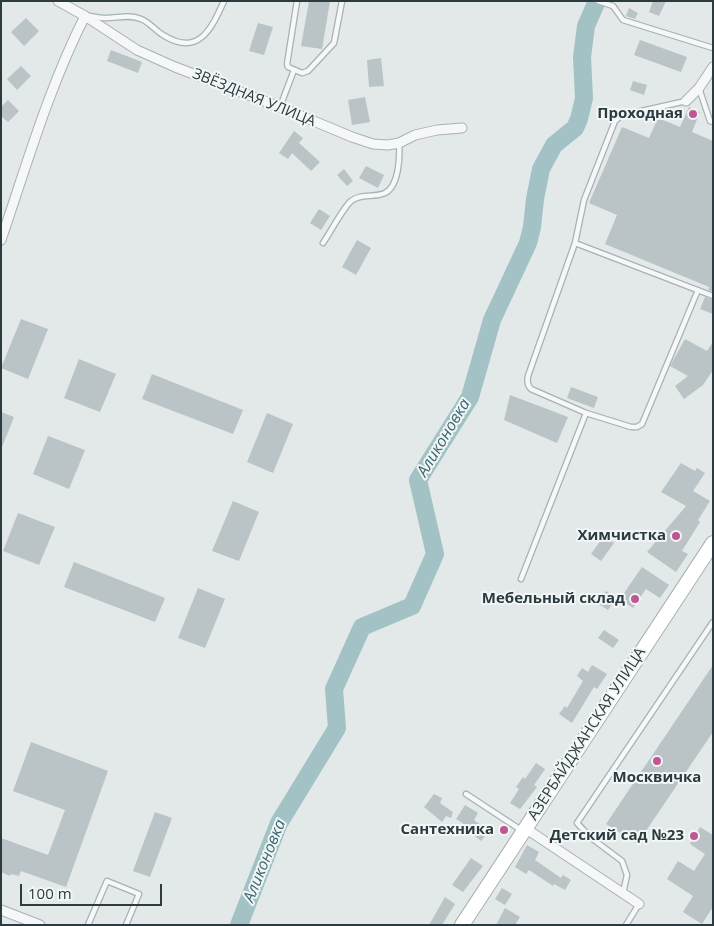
<!DOCTYPE html>
<meta charset="utf-8">
<style>
body{margin:0}
#map{position:relative;width:714px;height:926px;overflow:hidden;background:#e3e8e9;font-family:"Open Sans",sans-serif}
canvas{display:block}
.frame{position:absolute;inset:0;border:2px solid #2c3b40;pointer-events:none}
.scale{position:absolute;left:20px;top:884px;width:142px;height:22px;box-sizing:border-box;border:2px solid #2c3b40;border-top:0;padding-left:6px;font-size:15px;line-height:18px;white-space:nowrap;color:#2c3b40;-webkit-text-stroke:4px #f2f6f7;paint-order:stroke}
</style>
<div id="map">
<canvas width="714" height="926"></canvas>
<div class="frame"></div>
<div class="scale">100 m</div>
</div>
<script>
const g = document.querySelector('canvas').getContext('2d');
g.lineJoin = 'round';
function stroke(path, color, width, dash) { g.strokeStyle = color; g.lineWidth = width; g.lineCap = dash ? 'butt' : 'round'; g.setLineDash(dash || []); g.stroke(path); }
function paint(path, color) { g.fillStyle = color; g.fill(path, 'evenodd'); }
function write(font, color, halo, rows, align = 'center') {
  g.font = font + ' "Open Sans",sans-serif'; g.lineWidth = 4; g.setLineDash([]); g.textBaseline = 'middle'; g.strokeStyle = halo; g.fillStyle = color; for (const [text, x, y, turn = 0] of rows) {
    g.save(); g.translate(x, y); g.rotate((+turn || 0) * Math.PI / 180); g.textAlign = isNaN(turn) ? turn : align; if (halo) g.strokeText(text, 0, 0); g.fillText(text, 0, 0); g.restore();
  }
}
const river = new Path2D(`
 M239,925L279,823L337,728L334,689L362,627L412,606L435,554L418,480L470,397L492,320L528,243L532,227L535,199L541,169L554,145L575,128L579,119L584,98L582,57L586,26L597,1`);
const building = new Path2D(`
 M309,1H330L322,49L301,46Z
 M653,1H666L659,16L649,12Z
 M629,8L638,13L635,19L626,16Z
 M26,18L39,31L24,46L11,32Z
 M258,23L273,27L264,55L249,51Z
 M640,40L687,57L681,72L634,55Z
 M111,50L142,62L138,73L107,61Z
 M381,58L384,86L369,87L367,60Z
 M21,66L31,76L17,90L7,79Z
 M633,81L647,85L644,95L630,90Z
 M365,97L370,122L352,125L348,100Z
 M8,100L19,111L8,122L1,116V107Z
 M689,107L700,112L692,132L713,141V292L708,290L709,287L605,244L617,215L589,203L622,127L649,138L658,118L680,127Z
 M294,131L303,138L299,143L320,162L311,171L292,153L288,159L279,153Z
 M366,166L384,175L378,188L359,178Z
 M344,169L353,181L347,186L337,175Z
 M319,209L330,216L321,230L310,223Z
 M357,240L371,248L356,275L342,267Z
 M705,297L713,300V314L700,309Z
 M21,319L48,329L28,379L1,368Z
 M685,339L707,351L713,342V370L703,385L684,399L675,386L688,376L670,366Z
 M79,359L116,374L100,412L64,398Z
 M152,374L243,410L233,434L142,399Z
 M571,387L598,397L594,408L567,398Z
 M510,395L568,417L557,443L504,420Z
 M1,412L14,417L2,447H1Z
 M267,413L293,424L273,473L247,462Z
 M48,436L85,450L69,489L33,474Z
 M681,463L695,471L697,468L705,473L693,491L710,501L698,520L700,522L682,551L688,554L676,572L647,552L686,506L661,492Z
 M233,501L259,512L239,561L212,551Z
 M18,513L55,527L39,565L3,551Z
 M604,536L614,543L601,561L591,554Z
 M74,562L165,598L155,622L64,587Z
 M642,567L669,585L660,598L646,589L633,608L620,599Z
 M198,588L225,599L205,648L178,638Z
 M606,591L616,598L608,610L597,603Z
 M604,630L619,640L613,648L598,638Z
 M592,665L607,674L597,689L594,687L572,723L559,714L565,706L567,708L583,681L577,676L582,668L588,672Z
 M713,665V732L637,844L606,824Z
 M31,742L108,771L66,887L21,871L19,876L11,874L10,876L1,872V838L48,855L65,810L13,791Z
 M536,763L545,769L534,785L537,787L520,809L510,803L519,789L516,787L523,777L525,779Z
 M434,794L442,798L440,803L453,812L451,818L446,816L442,822L424,807Z
 M465,805L478,813L474,820L489,831L481,841L471,833L473,830L456,819Z
 M155,812L172,818L150,877L133,871Z
 M700,827L713,835V907L702,924L683,912L693,896L667,879L678,861L694,871L705,854L690,844Z
 M527,845L539,852L535,860L561,878L563,875L571,880L565,890L554,884L553,886L529,870L526,874L515,867Z
 M471,858L483,866L463,892L452,885Z
 M502,888L512,894L505,905L495,899Z
 M445,897L455,904L442,925H429Z
 M505,908L520,917L515,925H496Z`);
const lane = new Path2D(`
 M297,1L287,64L288,67L302,73L308,71L334,43L342,1
 M598,1L613,6L623,20L713,48
 M90,16C96,17 101,18 106,18C118,18 129,14 141,19C149,22 155,30 163,35C198,57 211,30 224,1
 M699,88L710,121L713,122
 M686,101L628,114L621,116L615,121L584,200L575,243L528,376C527,381 527,385 531,389L586,413L631,427H637L642,424L698,290
 M280,107L294,70
 M323,243C330,233 343,208 351,201C361,193 374,198 385,193C399,186 400,157 399,143
 M575,243L713,296
 M521,579L586,413
 M466,794L521,830
 M623,893L627,875L622,861L590,837L577,823L713,622
 M88,925L107,881L139,894L126,925
 M626,925L639,904`);
const street = new Path2D(`
 M58,1L85,16L137,50L175,67L280,107L352,137L373,144L388,145L399,143L415,135L437,130L462,128
 M686,101L699,88L713,67
 M1,240C27,164 49,87 85,16
 M525,828L639,904
 M1,910L40,925`);
const secondary = new Path2D(`
 M462,925L713,543`);
const markers = [
 [693,114,5,"#c05693"],
 [676,536,5,"#c05693"],
 [635,599,5,"#c05693"],
 [657,761,5,"#c05693"],
 [504,830,5,"#c05693"],
 [694,836,5,"#c05693"]
];
const streetNames = [
 ["ЗВЁЗДНАЯ УЛИЦА",254,98,22],
 ["АЗЕРБАЙДЖАНСКАЯ УЛИЦА",587,734,-57]
];
const poiNames = [
 ["Проходная",683,114],
 ["Химчистка",666,536],
 ["Мебельный склад",625,599],
 ["Москвичка",657,778,"center"],
 ["Сантехника",494,830],
 ["Детский сад №23",684,836]
];
const waterNames = [
 ["Аликоновка",444,438,-59],
 ["Аликоновка",265,861,-68]
];
stroke(river, '#a2c2c5', 18);
paint(building, '#bac3c6');
stroke(lane, '#a8b1b3', 7);
stroke(street, '#a8b1b3', 11);
stroke(secondary, '#a8b1b3', 16);
stroke(lane, '#f5f7f8', 4.5);
stroke(street, '#f5f7f8', 9);
stroke(secondary, '#fff', 14);
for (const [x, y, r, color] of markers) { const dot = new Path2D(); dot.arc(x, y, r, 0, 2 * Math.PI); g.fillStyle = color; g.fill(dot); stroke(dot, '#f2f6f7', 2); }
write('15px', '#2c3b40', '#f2f6f7', streetNames);
write('bold 15px', '#2c3b40', '#f2f6f7', poiNames, 'right');
write('italic 16px', '#3b686f', '#f2f6f7', waterNames);
</script>
